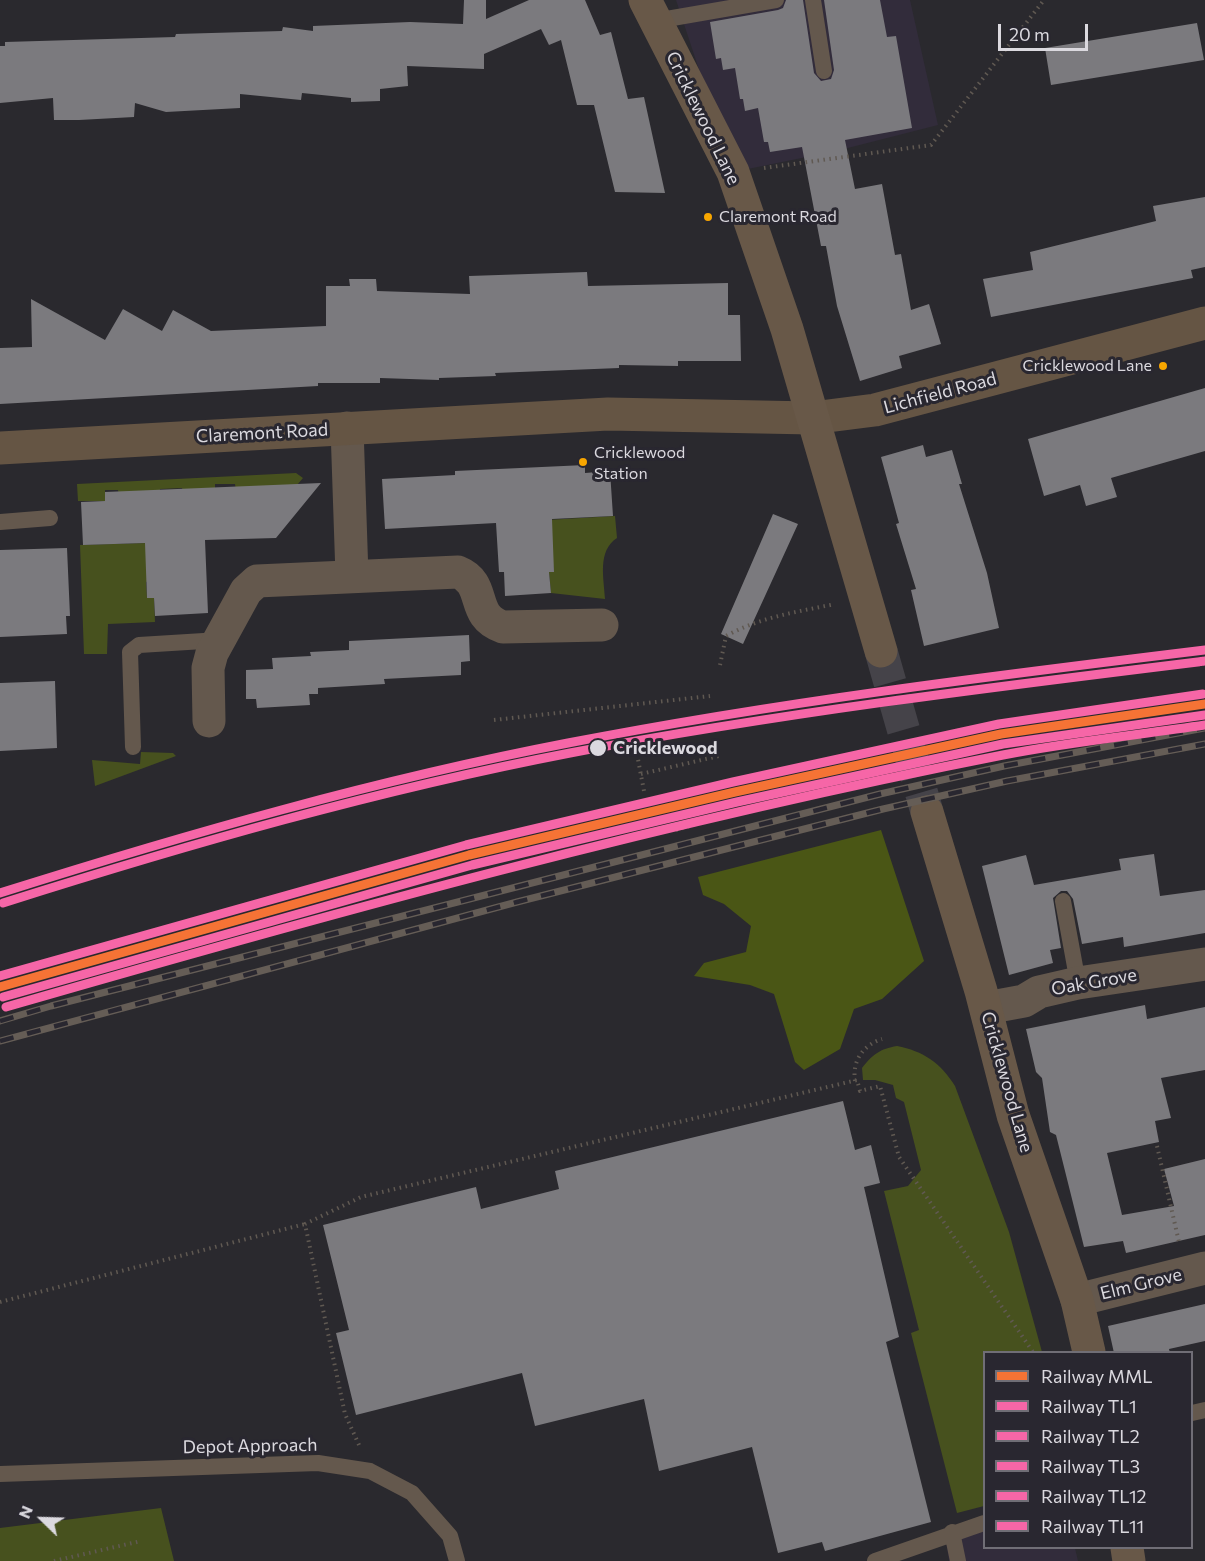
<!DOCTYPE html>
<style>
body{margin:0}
#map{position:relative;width:1205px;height:1561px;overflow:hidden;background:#2a292e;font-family:Commissioner,sans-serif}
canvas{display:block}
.legend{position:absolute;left:983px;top:1351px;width:210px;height:198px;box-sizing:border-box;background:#292730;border:2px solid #706e76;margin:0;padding:8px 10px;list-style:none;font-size:18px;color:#dbd9df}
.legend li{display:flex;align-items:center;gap:12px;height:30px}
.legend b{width:30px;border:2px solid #706e76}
.north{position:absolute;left:12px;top:1489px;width:60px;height:60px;-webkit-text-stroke:4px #292730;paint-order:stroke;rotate:293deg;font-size:16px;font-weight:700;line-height:24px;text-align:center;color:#dbd9df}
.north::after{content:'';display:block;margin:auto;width:21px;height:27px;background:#dbd9df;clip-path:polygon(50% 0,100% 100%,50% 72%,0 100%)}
.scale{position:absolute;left:998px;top:24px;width:90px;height:27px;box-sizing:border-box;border:3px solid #dbd9df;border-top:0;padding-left:8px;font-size:18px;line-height:21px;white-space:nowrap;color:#dbd9df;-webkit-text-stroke:4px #292730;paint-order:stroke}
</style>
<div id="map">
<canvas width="1205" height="1561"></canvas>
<ul class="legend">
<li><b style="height:8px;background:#f57335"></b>Railway MML</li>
<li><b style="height:8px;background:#f666a7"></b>Railway TL1</li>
<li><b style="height:8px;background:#f666a7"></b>Railway TL2</li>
<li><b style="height:8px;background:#f666a7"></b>Railway TL3</li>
<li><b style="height:8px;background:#f666a7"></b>Railway TL12</li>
<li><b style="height:8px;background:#f666a7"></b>Railway TL11</li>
</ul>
<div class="north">N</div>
<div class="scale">20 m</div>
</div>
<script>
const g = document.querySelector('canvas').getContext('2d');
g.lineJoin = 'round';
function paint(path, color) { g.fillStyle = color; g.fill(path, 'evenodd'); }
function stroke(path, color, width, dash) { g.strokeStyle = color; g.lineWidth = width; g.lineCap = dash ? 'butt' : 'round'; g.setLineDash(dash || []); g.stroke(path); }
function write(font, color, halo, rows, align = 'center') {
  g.font = font + ' Commissioner,sans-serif'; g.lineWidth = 6; g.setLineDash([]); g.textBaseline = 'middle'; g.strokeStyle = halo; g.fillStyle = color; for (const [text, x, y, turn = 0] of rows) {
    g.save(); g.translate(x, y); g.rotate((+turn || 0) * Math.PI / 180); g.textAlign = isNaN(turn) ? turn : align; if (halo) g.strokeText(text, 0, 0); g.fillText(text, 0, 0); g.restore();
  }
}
const commercial = new Path2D(`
 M676,0H910L938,125L836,151L733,172Z
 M984,1530V1548H1075L1078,1561H949L946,1541Z`);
const green = new Path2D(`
 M296,473L303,478L297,485L236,491L235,484H215V490L183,492L182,488L160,489L159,497L119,498L118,490H105V501H78L77,484Z
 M615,516L617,538C597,551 604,578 605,599L551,593L549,572H554L547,520Z
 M148,543L150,581L146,582L147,598H154L155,622L108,624L107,654H84L80,545Z
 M141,752L173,753L176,756L95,786L92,760L140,764Z
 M897,1046C923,1051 941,1063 955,1086L1009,1232L1042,1352H984V1506L957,1513L911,1333L919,1330L884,1191L908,1186L921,1170L904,1102L896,1098L893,1085L875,1080H863L862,1068C873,1054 880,1049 897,1046Z
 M161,1508L174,1561H0V1528Z`);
const forest = new Path2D(`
 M881,830L924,961L882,999L854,1009L840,1049L804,1070L795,1062L774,994L750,985L694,976L704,963L746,952L751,926L724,904L703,895L698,877Z`);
const building = new Path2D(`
 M464,0H486V19L529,0H585L600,35L611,32L628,99L644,97L665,193L615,192L594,105H577L561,40L549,45L541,29L484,54V69L407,66L408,86L380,89V101L351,102V98L302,93L301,100L240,94V108L166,112L135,103L134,117L79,120H54L53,98L0,103V46H5V42L175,37L176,34L282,31L283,27L313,31V26L410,22L463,24Z
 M786,0H803L814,73L821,81L831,79L834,70L824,0H880L887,37L896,36L912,128L845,140L855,189L882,184L895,255L901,254L911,310L929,304L941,344L899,356L902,368L860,381L837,306L826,246H821L802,147L770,152L768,142H764L758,108L745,111L743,99H740L735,68L723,70L721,58L716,59L710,22L778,10L783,8Z
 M1197,23L1204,60L1051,85L1045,48Z
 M1205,197V267L1191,270L1193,278L991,317L983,279L1033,270L1030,252L1156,221L1153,206Z
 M587,272L588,286L728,283V315H740L741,361H678V366L619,365V368L495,373L496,376L439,378V380L380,378V383H318V386L0,404V348L32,347L31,299L105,340L123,309L162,331L173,310L211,331L326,326V286H350L349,279H376L377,291L470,294L469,276Z
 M1205,388V451L1111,478L1117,497L1086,506L1080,485L1044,496L1028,439Z
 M923,445L926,457L952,450L962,484H959L987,573L999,628L924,646L911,590L916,589L896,524L899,523L881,457Z
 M585,465V473L610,471L613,516L552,519L554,572H549L551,593L505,596L504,572H499L496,523L385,529L382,479L455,475V471Z
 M321,483L276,538L205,540L208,613L155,616L154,598H147L145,543L83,545L81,502L105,501V492Z
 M773,514L798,524L743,644L721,634Z
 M67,548L70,616H66L67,634L0,637V550Z
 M469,635L470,661L461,662V675L384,679L385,684L318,688V694H309L310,705L257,708L256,699H246V670L273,669L272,658L311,656L310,652L349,650V641Z
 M55,681L57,748L0,751V683Z
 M1154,854L1160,896L1205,890V933L1124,947L1123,937L1082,944L1073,899L1067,891H1061L1053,898L1061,948L1050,950L1053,963L1009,975L982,866L1026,855L1034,885L1121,870L1119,859Z
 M1145,1005L1147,1019L1205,1007V1070L1161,1078L1171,1118L1155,1121L1159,1142L1107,1153L1122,1215L1174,1206L1164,1169L1205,1159V1235L1126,1253L1123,1241L1084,1247L1056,1135L1050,1132L1042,1078L1036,1072L1026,1029Z
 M843,1101L855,1150L871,1145L880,1183L864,1187L899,1337L886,1342L931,1522L825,1551L822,1542L778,1553L752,1447L659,1471L644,1399L535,1426L522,1373L356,1415L336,1333L349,1330L323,1225L476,1187L481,1209L559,1189L555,1171Z
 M1205,1304V1341L1169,1349L1170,1353H1114L1108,1326Z`);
const primaryTunnel = new Path2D(`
 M881,651L927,812`);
const path = new Path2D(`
 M764,168L931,145L1044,0
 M720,665L726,636C760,617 797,612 835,604
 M494,720L710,696
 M637,754L644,791
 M641,774L719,756
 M676,830L731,814
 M855,1081C852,1061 863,1045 882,1039
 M1157,1146L1179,1242
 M0,1302L305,1224
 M359,1445L345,1414L305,1224L361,1197L857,1080L860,1091L880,1086L899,1157L1033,1352
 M54,1561L141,1541`);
const lane = new Path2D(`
 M813,0L824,71
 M655,21L776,0
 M0,522L50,518
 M133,747L130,652L139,645L220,640
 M1063,901L1078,983
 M1192,1413L1205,1410
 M0,1474L318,1463L370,1471L412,1493L450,1536L457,1561
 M952,1532L958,1561
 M875,1561L984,1523`);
const street = new Path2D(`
 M347,428L352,576
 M209,721L208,668L212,653L246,591L257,581L458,572C488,584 469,616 503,627L602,625
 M986,1008L1024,1001L1039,992L1078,983L1205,964
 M1077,1300L1205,1268`);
const secondary = new Path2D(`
 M0,448L608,414L812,418L875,410L1205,323`);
const primary = new Path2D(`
 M645,0L733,172L787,329L881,651
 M927,812L981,991L1013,1115L1077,1300L1089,1352
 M1127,1548L1129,1561`);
const rail = new Path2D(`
 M0,1021L51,1006L880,794L1004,766L1205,728
 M0,1041L517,902L883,809L1007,781L1205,744`);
const rail1 = new Path2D(`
 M0,987L469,855L735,792L1001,734L1205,704`);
const rail2 = new Path2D(`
 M3,997L472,865L737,802L1003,744L1205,715`);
const rail3 = new Path2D(`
 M0,976L466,845L733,782L999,724L1203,694`);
const rail4 = new Path2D(`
 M6,1007C335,912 666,821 1003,755C1069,742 1138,735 1205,725`);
const rail5 = new Path2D(`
 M0,893C187,834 376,780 568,743C779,702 992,676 1205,650`);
const rail6 = new Path2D(`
 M3,903C189,844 378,790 570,753C780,713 993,687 1205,661`);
const markers = [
 [708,217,5,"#f7a600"],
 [1163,366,5,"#f7a600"],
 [583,462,5,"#f7a600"],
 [598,748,9,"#dbd9df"]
];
const busNames = [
 ["Claremont Road",719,217],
 ["Cricklewood Lane",1152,366,"right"],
 ["Cricklewood",594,453],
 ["Station",594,474]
];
const streetNames = [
 ["Cricklewood Lane",703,118,64],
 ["Lichfield Road",940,393,-15],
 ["Claremont Road",262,433,-3],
 ["Oak Grove",1094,982,-10],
 ["Cricklewood Lane",1007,1082,74],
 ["Elm Grove",1141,1284,-14],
 ["Depot Approach",250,1446,-1]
];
const stopNames = [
 ["Cricklewood",613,748]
];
paint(commercial, '#322c3b');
paint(green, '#47511e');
paint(forest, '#4a5615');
paint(building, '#7b7a7e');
stroke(primaryTunnel, '#454349', 33, [33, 16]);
stroke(path, '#605952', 4, [1.5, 4.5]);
stroke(lane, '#64584d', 16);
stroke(street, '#64584d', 33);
stroke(secondary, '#655544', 33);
stroke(primary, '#685848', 33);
stroke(rail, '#655d56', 7);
stroke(rail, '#292730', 4.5, [14]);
stroke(rail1, '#f57335', 9);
stroke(rail2, '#f666a7', 9);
stroke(rail3, '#f666a7', 9);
stroke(rail4, '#f666a7', 9);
stroke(rail5, '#f666a7', 9);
stroke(rail6, '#f666a7', 9);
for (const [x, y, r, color] of markers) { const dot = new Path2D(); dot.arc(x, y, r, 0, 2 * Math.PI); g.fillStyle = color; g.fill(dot); stroke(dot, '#292730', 2); }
write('16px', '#dbd9df', '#292730', busNames, 'left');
write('18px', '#dbd9df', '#292730', streetNames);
write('bold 18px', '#dbd9df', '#292730', stopNames, 'left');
</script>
